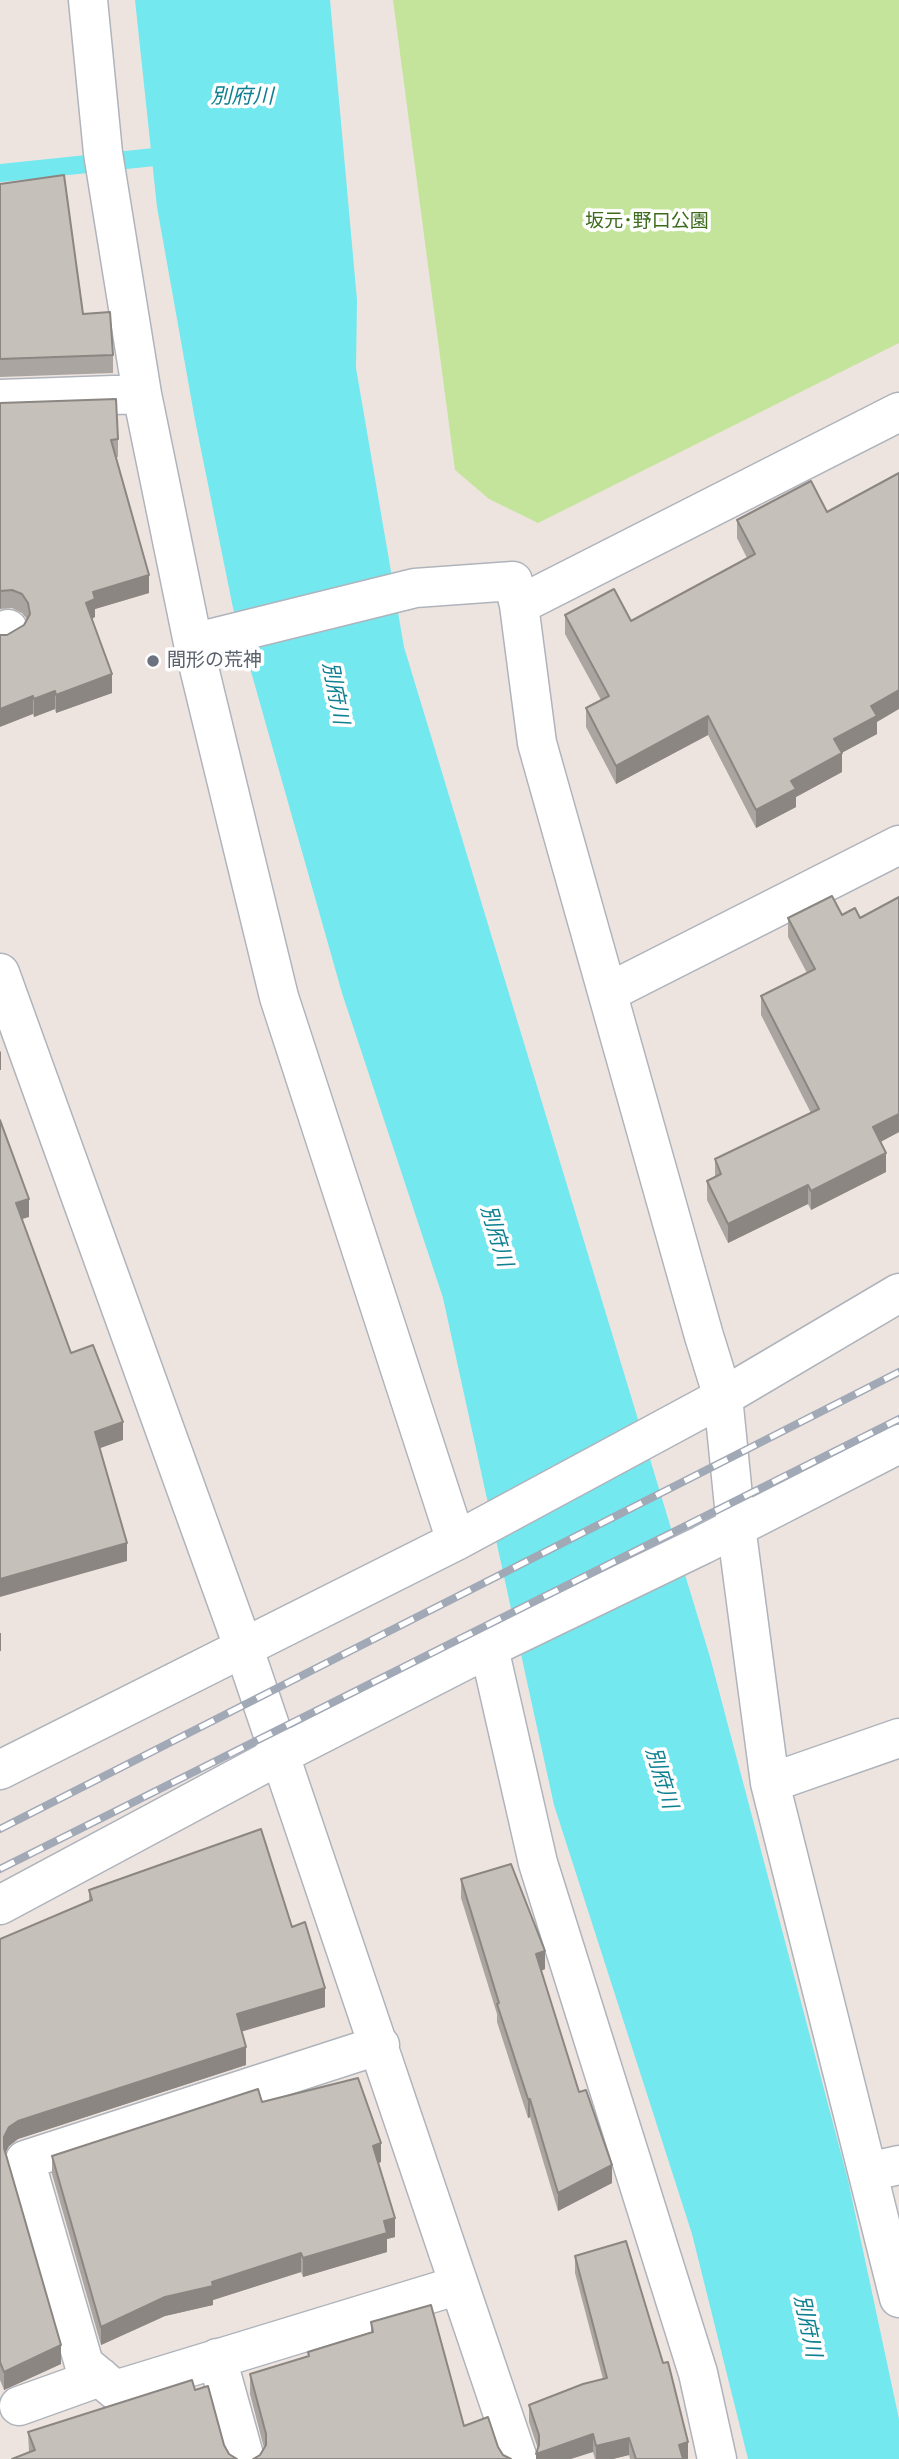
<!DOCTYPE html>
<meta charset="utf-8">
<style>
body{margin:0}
canvas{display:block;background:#eee4df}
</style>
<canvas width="899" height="2459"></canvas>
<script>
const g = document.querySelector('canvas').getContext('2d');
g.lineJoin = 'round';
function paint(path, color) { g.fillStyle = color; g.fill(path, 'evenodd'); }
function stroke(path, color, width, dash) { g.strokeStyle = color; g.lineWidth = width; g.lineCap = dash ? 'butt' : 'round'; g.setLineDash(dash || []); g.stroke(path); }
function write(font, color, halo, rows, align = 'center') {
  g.font = font + ' Rubik,"Noto Sans JP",sans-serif'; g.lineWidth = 7; g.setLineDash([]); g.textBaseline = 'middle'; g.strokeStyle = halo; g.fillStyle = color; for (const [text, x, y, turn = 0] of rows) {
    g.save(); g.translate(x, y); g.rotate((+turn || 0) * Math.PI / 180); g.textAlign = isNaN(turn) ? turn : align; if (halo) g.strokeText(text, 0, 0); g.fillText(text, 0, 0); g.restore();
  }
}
const green = new Path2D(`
 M393,0H899V343L538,523L489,499L455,470Z`);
const water = new Path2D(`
 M135,0H330L357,300L356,368L404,647L710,1657L848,2180L899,2419V2459H748L692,2234L554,1805L443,1298L342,993L233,608L195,420L157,207Z`);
const stream = new Path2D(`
 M0,173L174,155`);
const minor = new Path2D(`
 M88,0L103,153L142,394L193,643L279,997L456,1541
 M0,399L142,394
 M899,412L519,605L537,743L704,1336L723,1397L736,1526L770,1783L899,2298
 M0,632L8,629
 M193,643L415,588L513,581L519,605
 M0,973L244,1649L518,2459
 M609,992L899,845
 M489,1648L538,1863L698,2373L717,2459
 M0,1770L456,1541L723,1397L899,1293
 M770,1783L899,1738
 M0,1905L280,1755L489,1648L702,1545L899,1444
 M380,2045L25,2160L84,2364L115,2390L459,2285
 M868,2172L899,2165
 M217,2358L245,2459
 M19,2406L100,2377`);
const rail = new Path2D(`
 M0,1829L899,1372
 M0,1869L899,1419`);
const wall = new Path2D(`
 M0,184L83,314L113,355V373L0,377Z
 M0,403L118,439V457H116L149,593L95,609V617L92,619L112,693L56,713L55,709L34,717L7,635L24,625L27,619L22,613L12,608L0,609Z
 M737,520L877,722V734L841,753L842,772L796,797V807L756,828L708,735L616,784L586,727V708L601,700L565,634V615L631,621L747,558L737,538Z
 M899,897V1132L880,1142L886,1172L811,1210L808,1204L728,1243L707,1200V1181L715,1177V1159L811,1113L761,1015V996L807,973L788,937V918L842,915L860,918Z
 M461,1879L545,1969L541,1971L579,2092L612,2183L558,2211L530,2117L528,2118L497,2022V2014L461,1898Z
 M89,1890L292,1927L325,2007L241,2031L246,2065L18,2139L9,2146L5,2152L61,2364L4,2390L0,2380V1939L89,1902Z
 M262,2102L381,2162L378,2163L395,2237L387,2239V2252L303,2277L301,2272L213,2300V2305L165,2316L101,2345L52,2174V2156Z
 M575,2256L688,2459H630L629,2455L613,2459H595L593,2452L536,2459L538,2449L529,2422V2405L603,2379L575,2273Z
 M371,2322L464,2426L498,2447L503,2455H260L264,2448L250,2394V2374L308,2357V2352L371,2332Z
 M195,2390L229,2454L29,2452L28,2432Z`);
const shadedWall = new Path2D(`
 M149,575V593L95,609V617L86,621V603L93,592Z
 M1,590V608L0,609V591Z
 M112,674V693L56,713V695Z
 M899,690V709L877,722V734L834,757V739L871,706Z
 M55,691V709L34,717V699Z
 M33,696V714L0,727V709Z
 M708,716V735L616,784V766Z
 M842,753V772L796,797V807L756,828V810L791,781Z
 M1,1051V1070H0V1052Z
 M899,1114V1132L873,1146V1127Z
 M886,1153V1172L811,1210V1191Z
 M808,1185V1204L728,1243V1224Z
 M29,1199V1217L16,1221V1203Z
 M123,1422V1440L95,1450V1432Z
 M127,1543V1561L0,1597V1579Z
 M0,1633H1V1651H0Z
 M545,1951V1969L536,1973V1954Z
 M325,1988V2007L237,2033V2014Z
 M246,2047V2065L18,2139L9,2146L4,2156V2137L9,2127L18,2121Z
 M528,2099H530V2117L528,2118Z
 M381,2143V2162L373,2165V2146Z
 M612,2165V2183L558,2211V2193Z
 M395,2218V2237L387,2239V2252L303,2277V2258L384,2221Z
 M301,2253V2272L213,2300V2305L165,2316L101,2345V2327L165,2297Z
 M61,2345V2364L4,2390V2372Z
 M593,2434V2452L571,2459H536V2454Z
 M629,2438V2455L613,2459H596V2446Z
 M688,2442V2459H679V2445Z`);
const building = new Path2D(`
 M64,175L83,314L110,312L113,355L0,359V184Z
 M116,399L118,439L111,440L149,575L93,592L95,599L86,603L112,674L56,695L55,691L34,699L33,696L0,709V635H7L24,625L30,614L28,603L22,594L12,590L0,591V403Z
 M899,473V690L871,706L877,716L834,739L842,753L791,781L796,789L756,810L708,716L616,766L586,708L609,696L565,615L614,589L631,621L755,554L737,520L811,481L827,512Z
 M832,896L842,915L855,908L860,918L899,897V1114L873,1127L886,1153L811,1191L808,1185L728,1224L707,1181L721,1174L715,1159L819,1109L761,996L815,969L788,918Z
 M0,1120L29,1199L16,1203L71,1353L93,1345L123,1422L95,1432L127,1543L0,1579Z
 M261,1829L292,1927L305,1922L325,1988L237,2014L246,2047L18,2121L9,2127L4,2137V2148L61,2345L4,2372L0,2362V1939L92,1900L89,1890Z
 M511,1864L545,1951L536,1954L579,2092L586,2090L612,2165L558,2193L530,2099H528L497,2004L499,2003L461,1879Z
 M358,2078L381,2143L373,2146L395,2218L384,2221L387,2233L303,2258L301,2253L212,2282L213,2286L165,2297L101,2327L52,2156L258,2089L262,2102Z
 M626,2241L663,2363L668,2362L688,2442L679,2445L683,2459H636L629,2438L596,2446L593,2434L536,2454L539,2445V2435L529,2405L583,2384L607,2378L575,2256Z
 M431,2305L464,2426L488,2417L498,2447L503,2455L511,2459H253L260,2455L266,2445V2434L250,2374L309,2356L308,2352L373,2332L371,2322Z
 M192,2380L195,2390L208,2386L224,2445L229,2454L237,2459H12L35,2450L28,2432Z`);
const markers = [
 [153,661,7,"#6b7280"]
];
const parkNames = [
 ["坂元･野口公園",647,222]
];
const worshipNames = [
 ["間形の荒神",167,661]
];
const waterNames = [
 ["別府川",242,97],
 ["別府川",335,693,79],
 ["別府川",496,1236,73],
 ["別府川",661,1778,73],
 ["別府川",807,2326,78]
];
paint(green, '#c4e49c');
paint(water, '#73e8ef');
stroke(stream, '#73e8ef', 18);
stroke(minor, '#afb4bc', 41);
stroke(minor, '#fff', 38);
stroke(rail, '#a1a9b6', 8);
stroke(rail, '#fff', 5, [16]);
paint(wall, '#aaa5a0');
paint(shadedWall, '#8b8682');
paint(building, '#c6c0ba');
stroke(building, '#8b8682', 2);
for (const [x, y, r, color] of markers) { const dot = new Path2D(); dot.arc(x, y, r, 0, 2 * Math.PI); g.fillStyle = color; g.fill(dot); stroke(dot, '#fff', 2.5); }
write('19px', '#3c6b1b', '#fff', parkNames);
write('19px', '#5b616d', '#fff', worshipNames, 'left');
write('italic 21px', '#0e8091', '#fff', waterNames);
</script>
